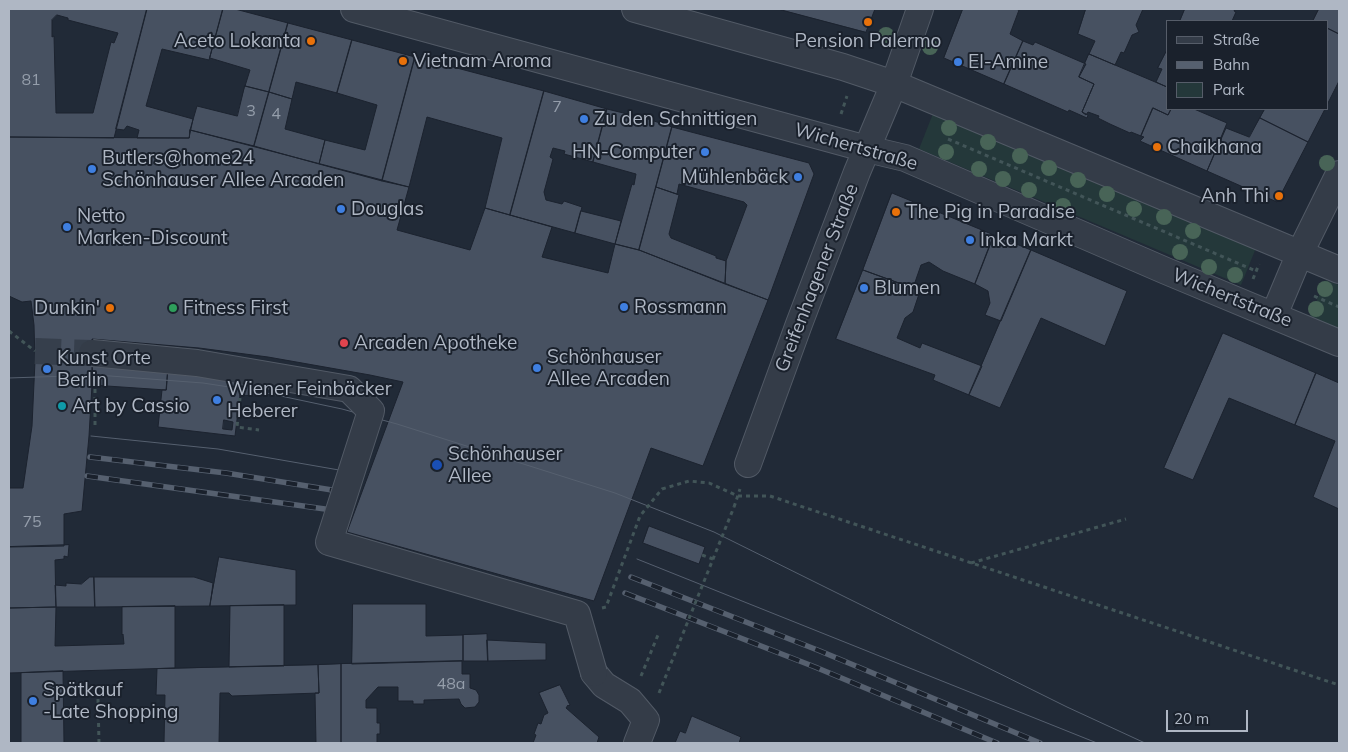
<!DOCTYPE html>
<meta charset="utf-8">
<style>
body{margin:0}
#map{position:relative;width:1348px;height:752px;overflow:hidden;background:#212a37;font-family:Mulish,sans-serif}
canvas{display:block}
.frame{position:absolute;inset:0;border:10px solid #afb7c4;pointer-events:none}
.legend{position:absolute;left:1166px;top:20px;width:162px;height:90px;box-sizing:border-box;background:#1a212c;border:1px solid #565d69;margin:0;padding:6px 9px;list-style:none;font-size:15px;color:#afb7c4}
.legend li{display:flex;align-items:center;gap:10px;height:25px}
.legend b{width:25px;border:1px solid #565d69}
.scale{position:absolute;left:1166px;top:710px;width:82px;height:22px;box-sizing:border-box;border:2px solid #afb7c4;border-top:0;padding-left:6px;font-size:15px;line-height:18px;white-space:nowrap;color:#afb7c4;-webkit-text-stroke:4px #1a212c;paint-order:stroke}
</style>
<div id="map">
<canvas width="1348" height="752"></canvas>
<div class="frame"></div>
<ul class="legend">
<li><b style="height:6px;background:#343c48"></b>Straße</li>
<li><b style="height:6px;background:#56606f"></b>Bahn</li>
<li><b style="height:14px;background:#24383a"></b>Park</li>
</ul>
<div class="scale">20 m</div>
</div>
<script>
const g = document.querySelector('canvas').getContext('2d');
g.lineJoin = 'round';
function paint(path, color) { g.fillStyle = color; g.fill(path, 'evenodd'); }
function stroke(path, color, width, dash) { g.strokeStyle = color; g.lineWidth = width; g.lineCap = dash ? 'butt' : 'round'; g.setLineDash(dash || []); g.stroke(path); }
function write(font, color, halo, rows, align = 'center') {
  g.font = font + ' Mulish,sans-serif'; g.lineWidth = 4; g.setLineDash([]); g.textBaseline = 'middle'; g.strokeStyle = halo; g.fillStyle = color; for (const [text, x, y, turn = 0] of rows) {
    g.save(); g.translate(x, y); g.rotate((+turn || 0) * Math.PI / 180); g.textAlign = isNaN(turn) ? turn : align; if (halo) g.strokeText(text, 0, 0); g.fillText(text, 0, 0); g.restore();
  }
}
const green = new Path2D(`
 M934,111L1256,248L1241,285L919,149Z
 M1326,280L1339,285V331L1309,318Z`);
const building = new Path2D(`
 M9,9H147L114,138L9,137ZM57,15L68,18V20L118,33L114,43L111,42L93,113H56L54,36L52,37V20Z
 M147,9H223L209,60L162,49L146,106L193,119L189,138H137L139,130L127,126L124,130L116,129Z
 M223,9H235L288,23L269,92L245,86L250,70L210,58Z
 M778,9H875L866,32Z
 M963,9H1015L1019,10L1010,34L1023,41L1004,84L944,58Z
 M1086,9H1143L1136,25L1139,32L1132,35L1124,53L1121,52L1115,65L1089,54L1095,41L1078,34Z
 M1185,9H1235L1234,11L1236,12L1232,21H1180Z
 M1319,9H1339V34L1327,28V21H1313Z
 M288,23L352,40L337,93L296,82L292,99L269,92Z
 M1327,28L1339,34V81L1327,105Z
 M352,40L415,57L382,181L319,164L325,140L365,150L377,105L337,93Z
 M1023,41L1033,45L1035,42L1086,64L1079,77L1094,84L1082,112L1088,115L1087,118L1069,110L1068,112L1004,84Z
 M1167,50V87L1156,82L1162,69L1158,68Z
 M1089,54L1167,87V109H1171L1168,115L1153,108L1141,136L1131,132L1130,133L1110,124L1098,118L1099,116L1088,112L1086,115L1082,112L1094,84L1079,77Z
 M415,57L544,91L510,215L485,208L502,138L427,117L409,187L382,181Z
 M245,86L269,92L254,146L190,130L197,106L237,116Z
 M544,91L607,109L593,162L564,154L565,151L553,148L550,157L553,159L544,192L546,200L562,204L564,201L582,207L575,233L510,215Z
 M269,92L292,99L285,129L325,140L319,164L254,146Z
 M1153,108L1168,115L1171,109H1194L1227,123L1207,171L1140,141L1144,137L1141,136Z
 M607,109L648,119L672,127L639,250L615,244L632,184L634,185L636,174L593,162Z
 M1265,109H1325L1308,142L1260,118Z
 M1260,118L1308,142L1277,202L1207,171L1226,128L1249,137Z
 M672,127L809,163L814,174L768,300L725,284L726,261L747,205L744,202L679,184L677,194L656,187Z
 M190,130L409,187L397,230L470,250L485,208L552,227L542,257L608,273L615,244L639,250L768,300L703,466L651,448L594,601L347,532L403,382L370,375L268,357L199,348L92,339V385L89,436L82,511L64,514V546L9,547V488H23L32,426L35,361L34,325L31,301L22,302L9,296V137L189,138Z
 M656,187L679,195L669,234L671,238L716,256V258L726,261L725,284L639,250Z
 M892,193L994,235L975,284L943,271L929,262L921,265L913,288L863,270Z
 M581,211L621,221L615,244L575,233Z
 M994,235L1031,250L1001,321L985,315L990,303L988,291L975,284Z
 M1031,250L1127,291L1105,346L1041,318L1000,408L969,395Z
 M863,270L920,291L913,312L905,318L897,338L920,348L922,343L982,366L969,395L933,380L935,375L836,339Z
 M1223,333L1316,373L1295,425L1229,398L1193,480L1164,468Z
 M93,362L168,369L166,390L92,385Z
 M168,369L274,386L256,396L240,395L235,436L158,427L162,390H166Z
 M1316,373L1339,383V509L1313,497L1335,441L1295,425Z
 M224,420L233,422L232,430L223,429Z
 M649,526L705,547L699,564L643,543Z
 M69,545L68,557L64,556V559L55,560L56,607L9,608V547Z
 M219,557L296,570V605L210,606Z
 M90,577H94L95,607H56L55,585L66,586V583L81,584Z
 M94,577H194L213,583L210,606L95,607Z
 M353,604H426V636L463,635V661L352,664Z
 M284,605V666L229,667L230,606Z
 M175,606V668L9,673V608L56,607L55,646L124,644L123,634L122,635V607Z
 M487,634L488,661H463V635Z
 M487,640L546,643V660L488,661Z
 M462,661V674H470V688L476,690L479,695V702L475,707L465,708L461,704L459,699L424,700V704H413V701H398V687H378L366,700V708H377V723H380V734H377V743H341V664Z
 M341,664V743H316L315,693H319L318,665Z
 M318,665L319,693L232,696L229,693H220L219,743H164L165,695H156L157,669Z
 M63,671L64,743H21V673Z
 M560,685L570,705L569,706L568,705L566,708L599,737L597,743H533L536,735L534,734L538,723L541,724L544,715L548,713L539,693Z
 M692,716L741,737L739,743H675L680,731L685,733Z`);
const minorTunnel = new Path2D(`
 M35,351L92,353`);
const path = new Path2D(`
 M841,114L847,96
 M948,139L1256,271
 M1253,279L1259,264
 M1314,296L1339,307
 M9,331L35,351
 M95,381V429
 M240,398L237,427L259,430
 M738,496H770L1339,685
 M734,507L740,489
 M702,555L713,559
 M971,563L1126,519
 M641,676L658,635
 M98,699L99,743`);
const minor = new Path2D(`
 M354,9L867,149L905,158L1166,271L1339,343
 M635,9L843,67L894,84L1339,270
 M1274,315L1300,253L1339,174
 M748,464L799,324L857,172L894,84L920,9
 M594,673L604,685L630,701L646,720L637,743`);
const tram = new Path2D(`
 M9,378L97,375L203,383L262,392L342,409L397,424L615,493L714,532L1067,707L1145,743
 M91,436L218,449L339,470
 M637,559L1097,743`);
const rail = new Path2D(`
 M90,457L226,473L332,490
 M87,476L325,509
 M631,577L820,651L1040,743
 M625,593L815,667L997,743`);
const pathBridge = new Path2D(`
 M602,608L606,607L640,516L662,489L689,481L709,483L738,496
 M659,693L734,507`);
const minorBridge = new Path2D(`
 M92,353L197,363L349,389L371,411L329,542L577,614L594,673`);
const trees = [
 [886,35],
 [930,47],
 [949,128],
 [988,142],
 [946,152],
 [1020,156],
 [1327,163],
 [1049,168],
 [979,169],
 [1003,179],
 [1078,180],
 [1029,190],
 [1107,194],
 [1063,206],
 [1134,209],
 [1164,217],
 [1193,231],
 [1180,252],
 [1209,267],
 [1235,275],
 [1325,289],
 [1316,309]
];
const markers = [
 [868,22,5,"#e8710a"],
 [311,41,5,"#e8710a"],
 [403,61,5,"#e8710a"],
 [958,62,5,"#3f7fe0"],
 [584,119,5,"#3f7fe0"],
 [1157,147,5,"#e8710a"],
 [705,152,5,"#3f7fe0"],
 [92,169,5,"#3f7fe0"],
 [798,177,5,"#3f7fe0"],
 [1279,196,5,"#e8710a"],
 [341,209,5,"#3f7fe0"],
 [896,212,5,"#e8710a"],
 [67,227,5,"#3f7fe0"],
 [970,240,5,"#3f7fe0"],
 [864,288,5,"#3f7fe0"],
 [624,307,5,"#3f7fe0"],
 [110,308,5,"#e8710a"],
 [173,308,5,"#2e9e5b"],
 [344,343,5,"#e0444e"],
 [537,368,5,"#3f7fe0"],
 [47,369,5,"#3f7fe0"],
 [217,400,5,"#3f7fe0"],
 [62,406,5,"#0f9aa8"],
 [437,465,6,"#1a4fb4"],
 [33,701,5,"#3f7fe0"]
];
const numberNames = [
 ["81",31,80],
 ["7",557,107],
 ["3",251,111],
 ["4",276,114],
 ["75",32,522],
 ["48a",451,684]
];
const poiNames = [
 ["Aceto Lokanta",301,41,"right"],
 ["Pension Palermo",868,41,"center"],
 ["Vietnam Aroma",413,61],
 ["El-Amine",968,62],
 ["Zu den Schnittigen",594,119],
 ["Chaikhana",1167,147],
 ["HN-Computer",695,152,"right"],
 ["Butlers@home24",102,158],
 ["Schönhauser Allee Arcaden",102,180],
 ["Mühlenbäck",788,177,"right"],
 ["Anh Thi",1269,196,"right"],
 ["Douglas",351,209],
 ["The Pig in Paradise",906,212],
 ["Netto",77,216],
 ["Marken-Discount",77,238],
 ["Inka Markt",980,240],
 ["Blumen",874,288],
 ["Rossmann",634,307],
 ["Dunkin'",100,308,"right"],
 ["Fitness First",183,308],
 ["Arcaden Apotheke",354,343],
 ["Schönhauser",547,357],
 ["Allee Arcaden",547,379],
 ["Kunst Orte",57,358],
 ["Berlin",57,380],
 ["Wiener Feinbäcker",227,389],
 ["Heberer",227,411],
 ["Art by Cassio",72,406],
 ["Schönhauser",448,454],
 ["Allee",448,476],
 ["Spätkauf",43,690],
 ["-Late Shopping",43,712]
];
const streetNames = [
 ["Wichertstraße",856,147,16],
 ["Greifenhagener Straße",817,278,-69],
 ["Wichertstraße",1232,298,22]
];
paint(green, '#24383a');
paint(building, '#475161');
stroke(building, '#1c232f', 1);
stroke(minorTunnel, '#363f4c', 26, [26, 13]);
stroke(minor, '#525a66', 28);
stroke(path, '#425558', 3, [4, 4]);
stroke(minor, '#343c48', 26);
stroke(tram, '#56606f', 1);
stroke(rail, '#56606f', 5.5);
stroke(rail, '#1a212c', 4, [11]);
stroke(minorBridge, '#525a66', 28, []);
stroke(pathBridge, '#425558', 3, [4, 4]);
stroke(minorBridge, '#343c48', 26);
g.fillStyle = '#486457';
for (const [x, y] of trees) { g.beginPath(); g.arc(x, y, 8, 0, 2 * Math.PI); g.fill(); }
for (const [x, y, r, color] of markers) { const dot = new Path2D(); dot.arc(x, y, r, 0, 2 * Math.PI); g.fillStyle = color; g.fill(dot); stroke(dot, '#1a212c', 2); }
write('16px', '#959eab', null, numberNames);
write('19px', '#afb7c4', '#1a212c', poiNames, 'left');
write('19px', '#afb7c4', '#1a212c', streetNames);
</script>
